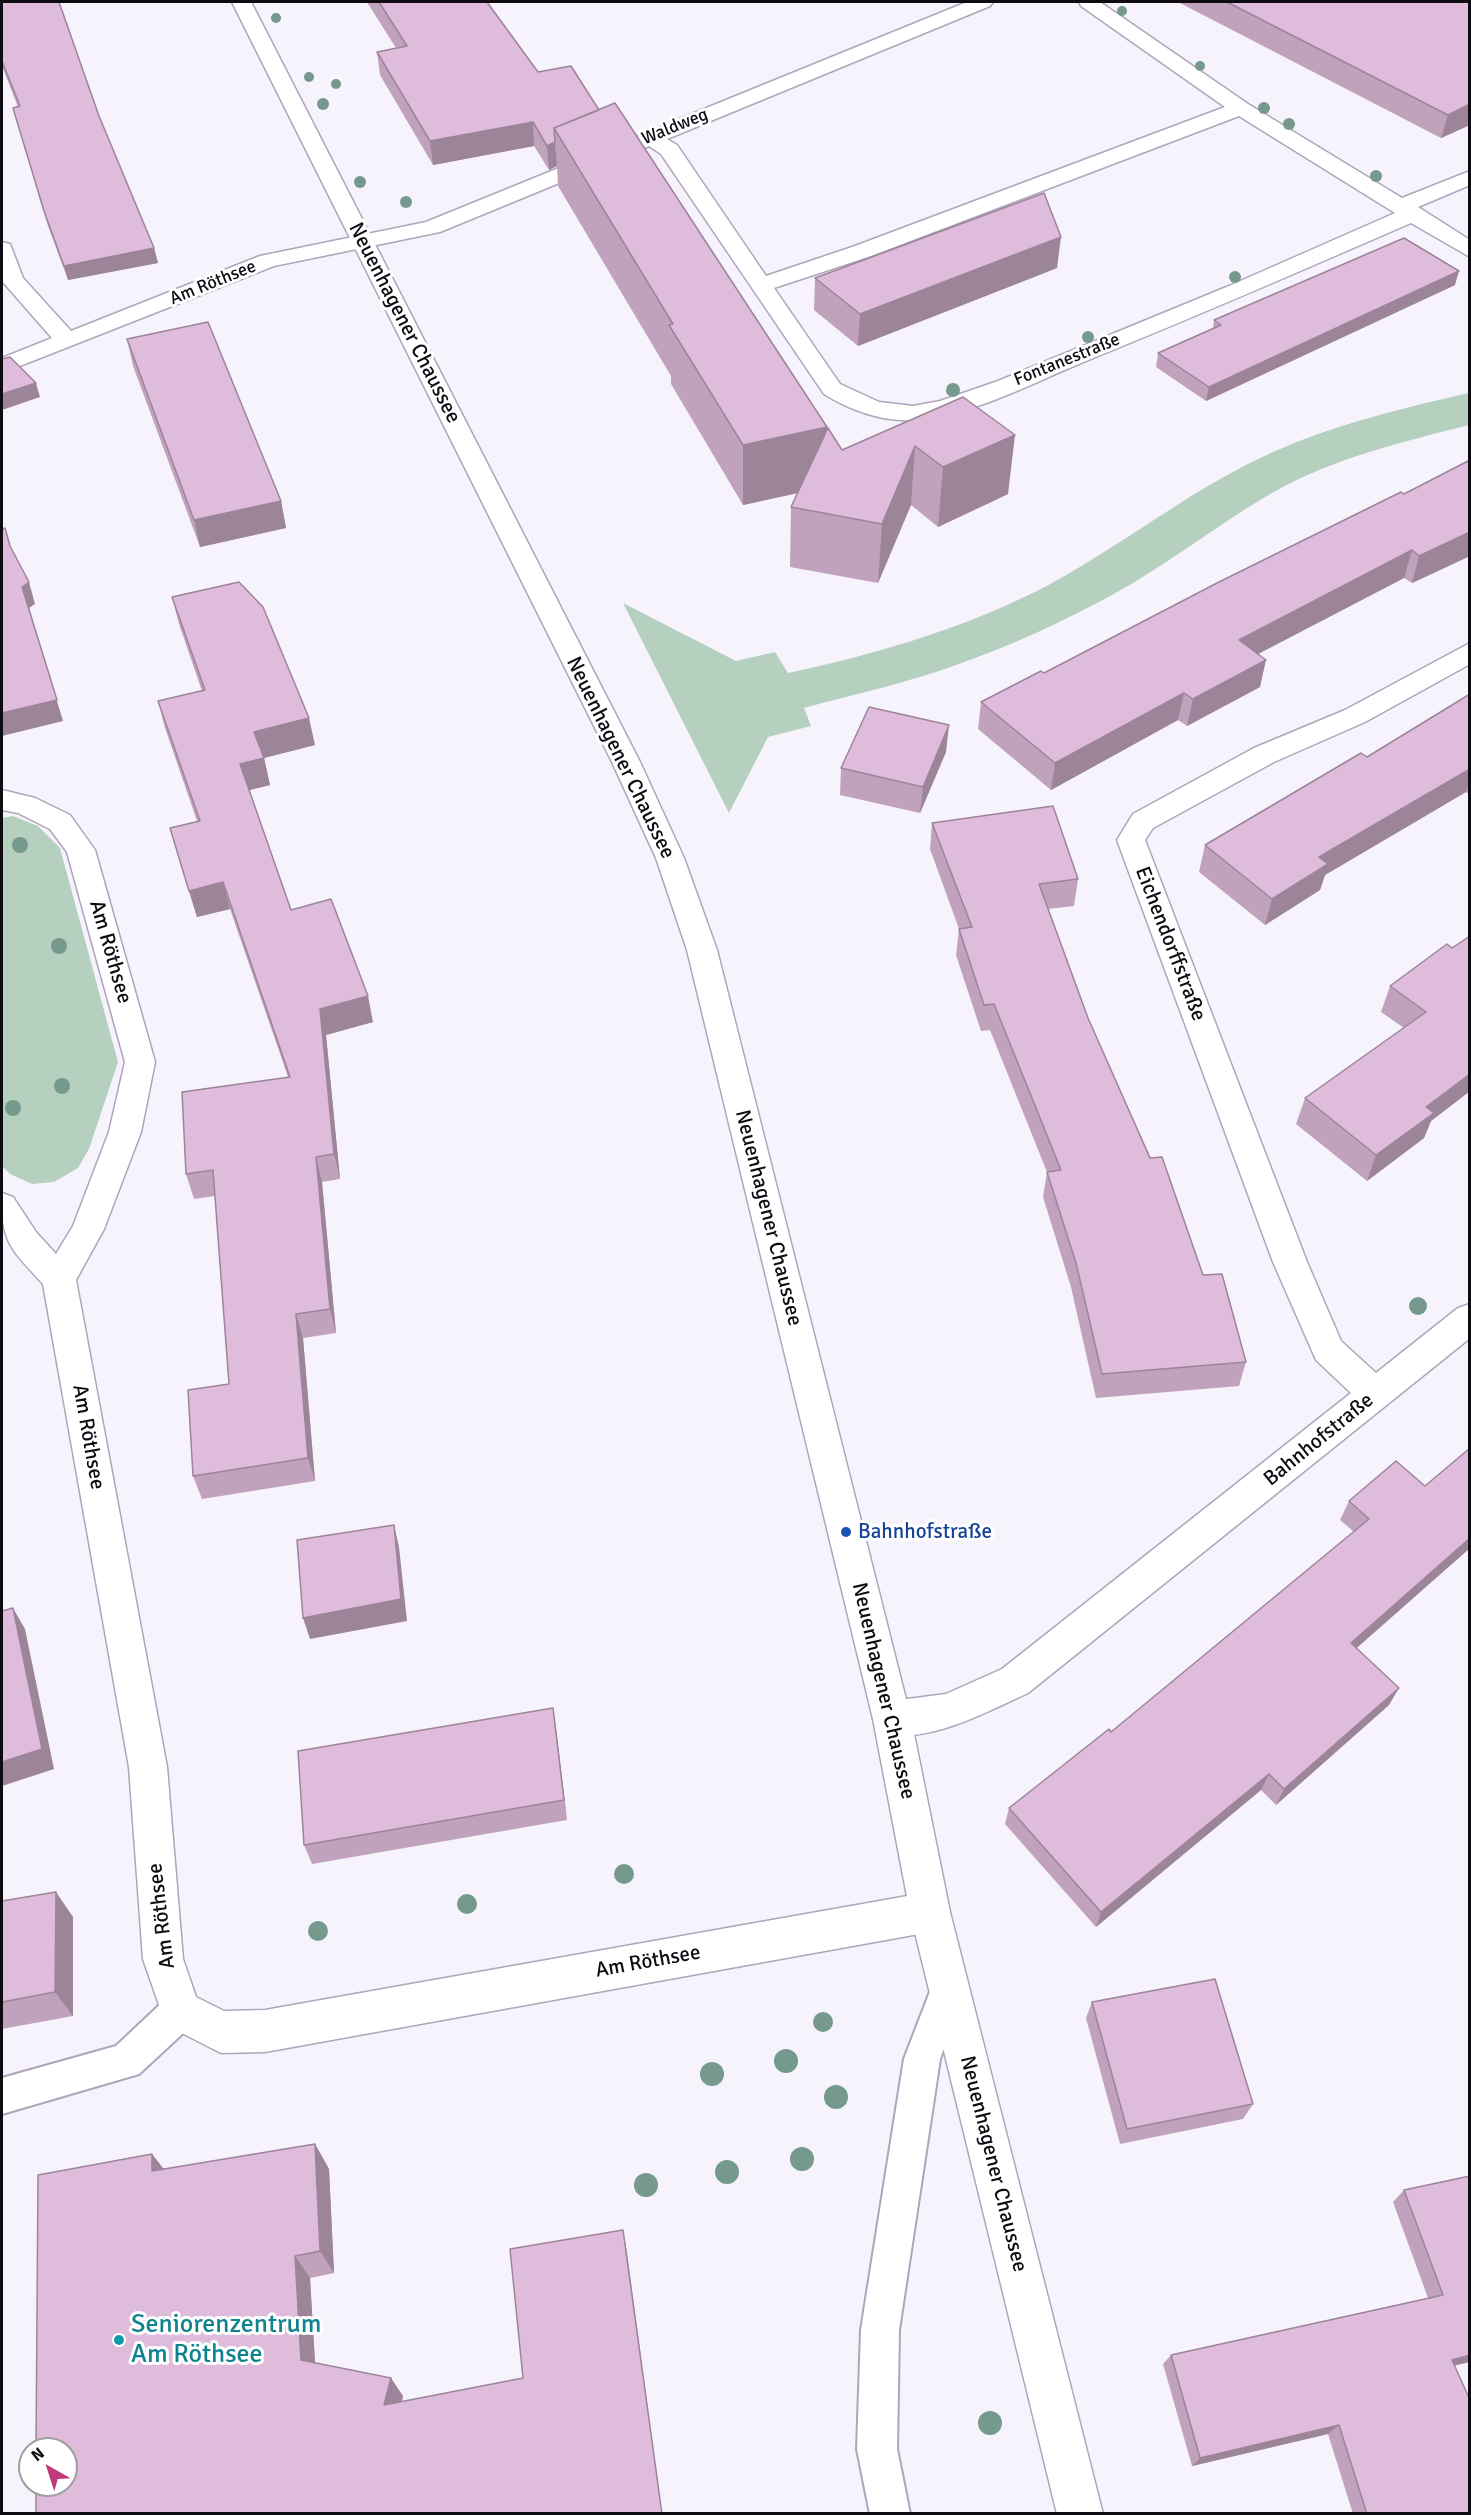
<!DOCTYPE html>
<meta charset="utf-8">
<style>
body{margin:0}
#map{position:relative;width:1471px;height:2515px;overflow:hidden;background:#f7f3fd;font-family:Signika,sans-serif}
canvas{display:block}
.frame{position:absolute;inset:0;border:3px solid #0e0b13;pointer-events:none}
.north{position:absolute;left:18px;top:2437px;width:60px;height:60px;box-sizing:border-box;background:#fff;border:2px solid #9f9da1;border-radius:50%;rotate:321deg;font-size:16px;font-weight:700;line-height:24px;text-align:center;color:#0e0b13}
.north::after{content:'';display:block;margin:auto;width:21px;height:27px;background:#bf397c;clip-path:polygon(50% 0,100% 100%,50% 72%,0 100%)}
</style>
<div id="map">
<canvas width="1471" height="2515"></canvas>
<div class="frame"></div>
<div class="north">N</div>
</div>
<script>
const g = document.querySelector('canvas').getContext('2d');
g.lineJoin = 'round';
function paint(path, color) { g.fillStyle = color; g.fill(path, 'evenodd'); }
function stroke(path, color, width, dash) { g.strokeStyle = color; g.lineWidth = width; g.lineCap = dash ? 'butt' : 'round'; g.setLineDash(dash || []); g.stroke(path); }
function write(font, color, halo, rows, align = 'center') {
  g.font = font + ' Signika,sans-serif'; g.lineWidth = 6; g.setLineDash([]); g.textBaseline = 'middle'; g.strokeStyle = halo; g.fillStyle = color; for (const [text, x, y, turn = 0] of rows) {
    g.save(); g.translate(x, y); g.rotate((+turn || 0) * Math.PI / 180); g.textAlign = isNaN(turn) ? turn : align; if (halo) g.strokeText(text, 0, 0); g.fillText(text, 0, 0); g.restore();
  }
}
const green = new Path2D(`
 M1469,393V425C1403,442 1333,458 1272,493C1212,528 1157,573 1095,604C1044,631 990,654 936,672C893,686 848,696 804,708L811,726L768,737L729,813L623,603L736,661L775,652L788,673C879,654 986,622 1066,575C1136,535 1199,485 1273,452C1336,424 1403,408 1469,393Z
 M13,816L38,826L60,848L118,1062L89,1149L78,1168L54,1182L32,1184L10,1174L2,1166V818Z`);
const service = new Path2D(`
 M948,1970L960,1976L966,1988L940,2059L899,2330L897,2449L910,2514H870L857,2449L861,2330L904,2059L936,1976Z
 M180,1993L193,1998L198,2011L193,2024L139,2074L2,2114V2078L116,2046L167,1998Z`);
const minor = new Path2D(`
 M967,2H993L990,6L667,139L677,145L766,276L855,246L1225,107L1081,6L1079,2H1100L1248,104L1402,198L1470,171V185L1418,207L1470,240V257L1411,223C1301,271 1192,318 1081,363C1028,385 971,416 914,420C882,422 850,410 824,394L661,154L649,146L440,232L274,266L2,373V358L52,338L2,281V242L10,244L23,278L71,331L260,256L426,222ZM1239,116L1395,213L1229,286L998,381L940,401L913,406L879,402L840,384L774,288L871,256Z
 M1470,643V664L1365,722L1274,762L1153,828L1145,840L1307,1262L1341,1341L1376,1373L1458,1308L1470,1304V1338L1028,1693C988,1711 922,1748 879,1731L873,1719L879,1707L892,1701L946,1694L1002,1669L1351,1393L1316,1360L1273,1262L1117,840L1133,814L1254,748L1345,710Z
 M2,790L35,798L70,815L95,850L155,1062L141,1132L104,1229L76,1280L167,1767L183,1959L196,1997L224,2011L265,2010L930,1892L944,1898L950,1912L944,1926L930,1932L265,2052L221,2053L166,2025L143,1959L129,1767L43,1284C12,1250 0,1242 2,1193L13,1197L36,1232L56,1254L73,1226L109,1132L125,1062L67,852L50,829L18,813L2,810Z`);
const tertiary = new Path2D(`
 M232,2H251L640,762L684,858L717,950L911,1719L950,1912L1103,2514H1057L910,1912L873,1719L687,950L656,858L612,762Z`);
const trees = [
 [1122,11,5],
 [276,18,5],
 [1200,66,5],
 [309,77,5],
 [336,84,5],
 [323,104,6],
 [1264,108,6],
 [1289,124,6],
 [1376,176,6],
 [360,182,6],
 [406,202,6],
 [1235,277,6],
 [1088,337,6],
 [953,390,7],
 [20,845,8],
 [59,946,8],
 [62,1086,8],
 [13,1108,8],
 [1418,1306,9],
 [624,1874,10],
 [467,1904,10],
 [318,1931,10],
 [823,2022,10],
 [786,2061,12],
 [712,2074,12],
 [836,2097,12],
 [802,2159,12],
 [727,2172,12],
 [646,2185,12],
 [990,2423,12]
];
const wall = new Path2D(`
 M2,2L99,116L154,248L158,263L68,280L48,226L17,122L13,108L18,107L2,66Z
 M367,2H487L538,72L599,110L842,450L963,397L1008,494L938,527L911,505L878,583L790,567L791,507L798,493L743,505L671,384V376L558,186L557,166L549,170L534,146L433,165L380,75L377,52L396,48Z
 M1178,2H1470V125L1441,138Z
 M1057,268L858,346L814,310L815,278Z
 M1455,285L1206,401L1156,367L1158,353L1213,328L1214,320Z
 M127,339L281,501L286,528L200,547L133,366Z
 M1470,460V556L1412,583L1404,578L1258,654L1260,687L1187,726L1178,720L1051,790L978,729L981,702L1044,673L1404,494Z
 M172,597L315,745L264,758L270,785L249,790L291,910L373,1022L326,1035L340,1179L322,1182L336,1333L303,1338L315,1481L202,1499L193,1476L229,1384L215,1196L194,1199L186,1174L288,1077L230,909L197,917L170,828L197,821L165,728L158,701L202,691L179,624Z
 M1470,694V795L1466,792L1325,875L1320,890L1265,925L1199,872L1205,845L1367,757Z
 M946,752L920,813L840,795L841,768Z
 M932,823L1078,879L1074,906L1048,909L1088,1018L1203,1275L1246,1362L1239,1386L1096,1398L1071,1287L1043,1197L1047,1172L990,1030L981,1031L956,955L959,929L930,849Z
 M1470,936V1091L1431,1121L1424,1138L1367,1181L1296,1124L1305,1098L1404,1028L1381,1012L1390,986L1452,948Z
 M1470,1448V1548L1356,1648L1389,1705L1276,1805L1261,1790L1096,1927L1005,1824L1009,1808L1111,1732L1354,1532L1340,1520L1349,1501L1425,1486Z
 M553,1708L567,1820L312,1864L304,1845Z
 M2,1901L73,1917V2016L2,2029Z
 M1092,2002L1253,2104L1243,2119L1120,2144L1086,2018Z
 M315,2144L329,2169L334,2273L310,2278L315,2363L403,2396L402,2402L523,2378L623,2230L662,2514H36L152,2154L164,2169Z
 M1470,2176L1455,2365L1470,2514H1353L1328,2434L1192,2466L1163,2364L1171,2355L1428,2298L1393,2202L1404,2190Z`);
const shadedWall = new Path2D(`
 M1470,104V125L1441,138L1448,115Z
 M533,122L534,146L433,165L430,141Z
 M555,142L557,166L549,170L547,146Z
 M1061,237L1057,268L858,346L860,314Z
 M154,248L158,263L68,280L64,266Z
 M1459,271L1455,285L1206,401L1209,387Z
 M36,383L40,397L2,410V394Z
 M827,427L825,487L743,505V445Z
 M1015,435L1008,494L938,527L943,467Z
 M915,446L911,505L878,583L882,524Z
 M281,501L286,528L200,547L194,520Z
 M1470,532V556L1412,583L1419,556Z
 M1412,550L1404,578L1233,667L1239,640Z
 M29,582L35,604L29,608L63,721L2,736V713L22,587Z
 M1266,660L1260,687L1187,726L1193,699Z
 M1184,693L1178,720L1051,790L1055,763Z
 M309,718L315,745L260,759L254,732Z
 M949,725L946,752L920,813L923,787Z
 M264,758L270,785L246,791L240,764Z
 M1470,769V783L1466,792L1325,875L1320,890L1265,925L1272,899L1319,857Z
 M223,882L230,909L197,917L189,891Z
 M368,996L373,1022L326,1035L340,1179L334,1154L320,1009Z
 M1470,1074V1091L1431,1121L1424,1138L1367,1181L1376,1155L1426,1107Z
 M316,1157L322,1182L336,1333L330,1309Z
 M296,1314L303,1338L315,1481L308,1458Z
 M394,1525L399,1547L407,1621L310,1639L303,1618Z
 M1470,1538V1548L1342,1661L1351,1643Z
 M13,1608L25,1629L54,1769L2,1786V1762Z
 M1399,1688L1389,1705L1276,1805L1284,1789Z
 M553,1708L556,1728L567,1820L564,1800Z
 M1269,1774L1261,1790L1096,1927L1101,1912Z
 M56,1892L73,1917V2016L55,1992Z
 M315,2144L329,2169L334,2273L320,2251Z
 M152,2154L171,2179L152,2171Z
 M623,2230L627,2253L662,2514Z
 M295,2256L310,2278L316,2379L301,2360Z
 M1470,2355V2362L1440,2369L1452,2360Z
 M391,2378L403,2396L396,2422L384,2405Z
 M1339,2425L1328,2434L1192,2466L1200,2458Z`);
const building = new Path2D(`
 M2,2H59L99,116L154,248L64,266L44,211L13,108L20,106L2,61Z
 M379,2H487L538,72L571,66L599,110L554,128L555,142L547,146L533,122L430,141L377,52L407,46Z
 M1227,2H1470V104L1448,115Z
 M615,103L827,427L743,445L669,325L673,324L554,128Z
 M1044,193L1061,237L860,314L815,278Z
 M1404,238L1459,271L1209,387L1158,353L1221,325L1214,320Z
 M208,322L281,501L194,520L127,339Z
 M10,357L36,383L2,394V359Z
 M963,397L1015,435L943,467L915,446L882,524L791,507L828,428L842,450Z
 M1470,460V532L1419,556L1412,550L1239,640L1266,660L1193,699L1184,693L1055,763L981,702L1041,671L1044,673L1217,583L1401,492L1404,494Z
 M5,528L10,546L29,582L22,587L57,700L2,713V529Z
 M239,582L263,607L309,718L254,732L264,758L240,764L291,910L331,899L368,996L320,1009L334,1154L316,1157L330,1309L296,1314L308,1458L193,1476L188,1390L229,1384L213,1170L186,1174L182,1092L290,1077L223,882L189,891L170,828L200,821L158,701L205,690L172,597Z
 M1470,694V769L1319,857L1328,864L1272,899L1205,845L1361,753L1367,757Z
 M869,707L949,725L923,787L841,768Z
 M1053,806L1078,879L1039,884L1088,1018L1150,1158L1162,1157L1203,1275L1222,1274L1246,1362L1102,1374L1076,1263L1047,1172L1061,1170L994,1004L984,1005L959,929L972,927L932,823Z
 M1470,936V1074L1426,1107L1434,1113L1376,1155L1305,1098L1426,1012L1390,986L1447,944L1452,948Z
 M1470,1448V1538L1351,1643L1399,1688L1284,1789L1269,1774L1101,1912L1009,1808L1109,1729L1111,1732L1369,1519L1349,1501L1396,1461L1425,1486Z
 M394,1525L401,1599L303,1618L297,1540Z
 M13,1608L42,1749L2,1762V1611Z
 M553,1708L564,1800L304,1845L298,1751Z
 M56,1892L55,1992L2,2002V1901Z
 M1215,1979L1253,2104L1127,2129L1092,2002Z
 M315,2144L320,2251L295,2256L301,2360L391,2378L384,2405L523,2378L510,2249L623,2230L662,2514H36V2485H66V2449H36L38,2175L152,2154V2171Z
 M1470,2176V2355L1452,2360L1470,2400V2514H1367L1339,2425L1200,2458L1171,2355L1443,2295L1404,2190Z`);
const markers = [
 [846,1532,6,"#1a4fb4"],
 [119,2340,6,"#0f9aa8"]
];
const farStreetnames = [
 ["Waldweg",675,127,-22],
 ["Am Röthsee",213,283,-22],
 ["Fontanestraße",1067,360,-22]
];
const streetNames = [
 ["Neuenhagener Chaussee",404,323,63],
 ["Neuenhagener Chaussee",620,758,64],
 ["Eichendorffstraße",1170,944,69],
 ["Am Röthsee",110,952,74],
 ["Neuenhagener Chaussee",768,1218,76],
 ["Am Röthsee",88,1437,80],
 ["Bahnhofstraße",1319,1440,-39],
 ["Neuenhagener Chaussee",883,1691,77],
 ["Am Röthsee",162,1916,-97],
 ["Am Röthsee",648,1962,-10],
 ["Neuenhagener Chaussee",993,2164,76]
];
const transitNames = [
 ["Bahnhofstraße",858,1532]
];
const nearCulturenames = [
 ["Seniorenzentrum",131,2325],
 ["Am Röthsee",131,2355]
];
paint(green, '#b6d0bf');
stroke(service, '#aea5bc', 4);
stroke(minor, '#aea5bc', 3);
stroke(tertiary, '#aea5bc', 3);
paint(service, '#fff');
paint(minor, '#fff');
paint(tertiary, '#fff');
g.fillStyle = '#75998c';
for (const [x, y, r] of trees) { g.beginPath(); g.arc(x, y, r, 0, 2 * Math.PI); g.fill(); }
paint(wall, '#c0a2bc');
paint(shadedWall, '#9c8499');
paint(building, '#dfbcdb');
stroke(building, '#9c8499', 1.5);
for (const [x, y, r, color] of markers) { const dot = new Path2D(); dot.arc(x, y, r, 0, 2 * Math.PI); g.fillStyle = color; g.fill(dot); stroke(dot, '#fff', 2); }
write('18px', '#0e0b13', '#fff', farStreetnames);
write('21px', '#0e0b13', '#fff', streetNames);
write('21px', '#164399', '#fff', transitNames, 'left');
write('26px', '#0d838f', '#fff', nearCulturenames, 'left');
</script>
